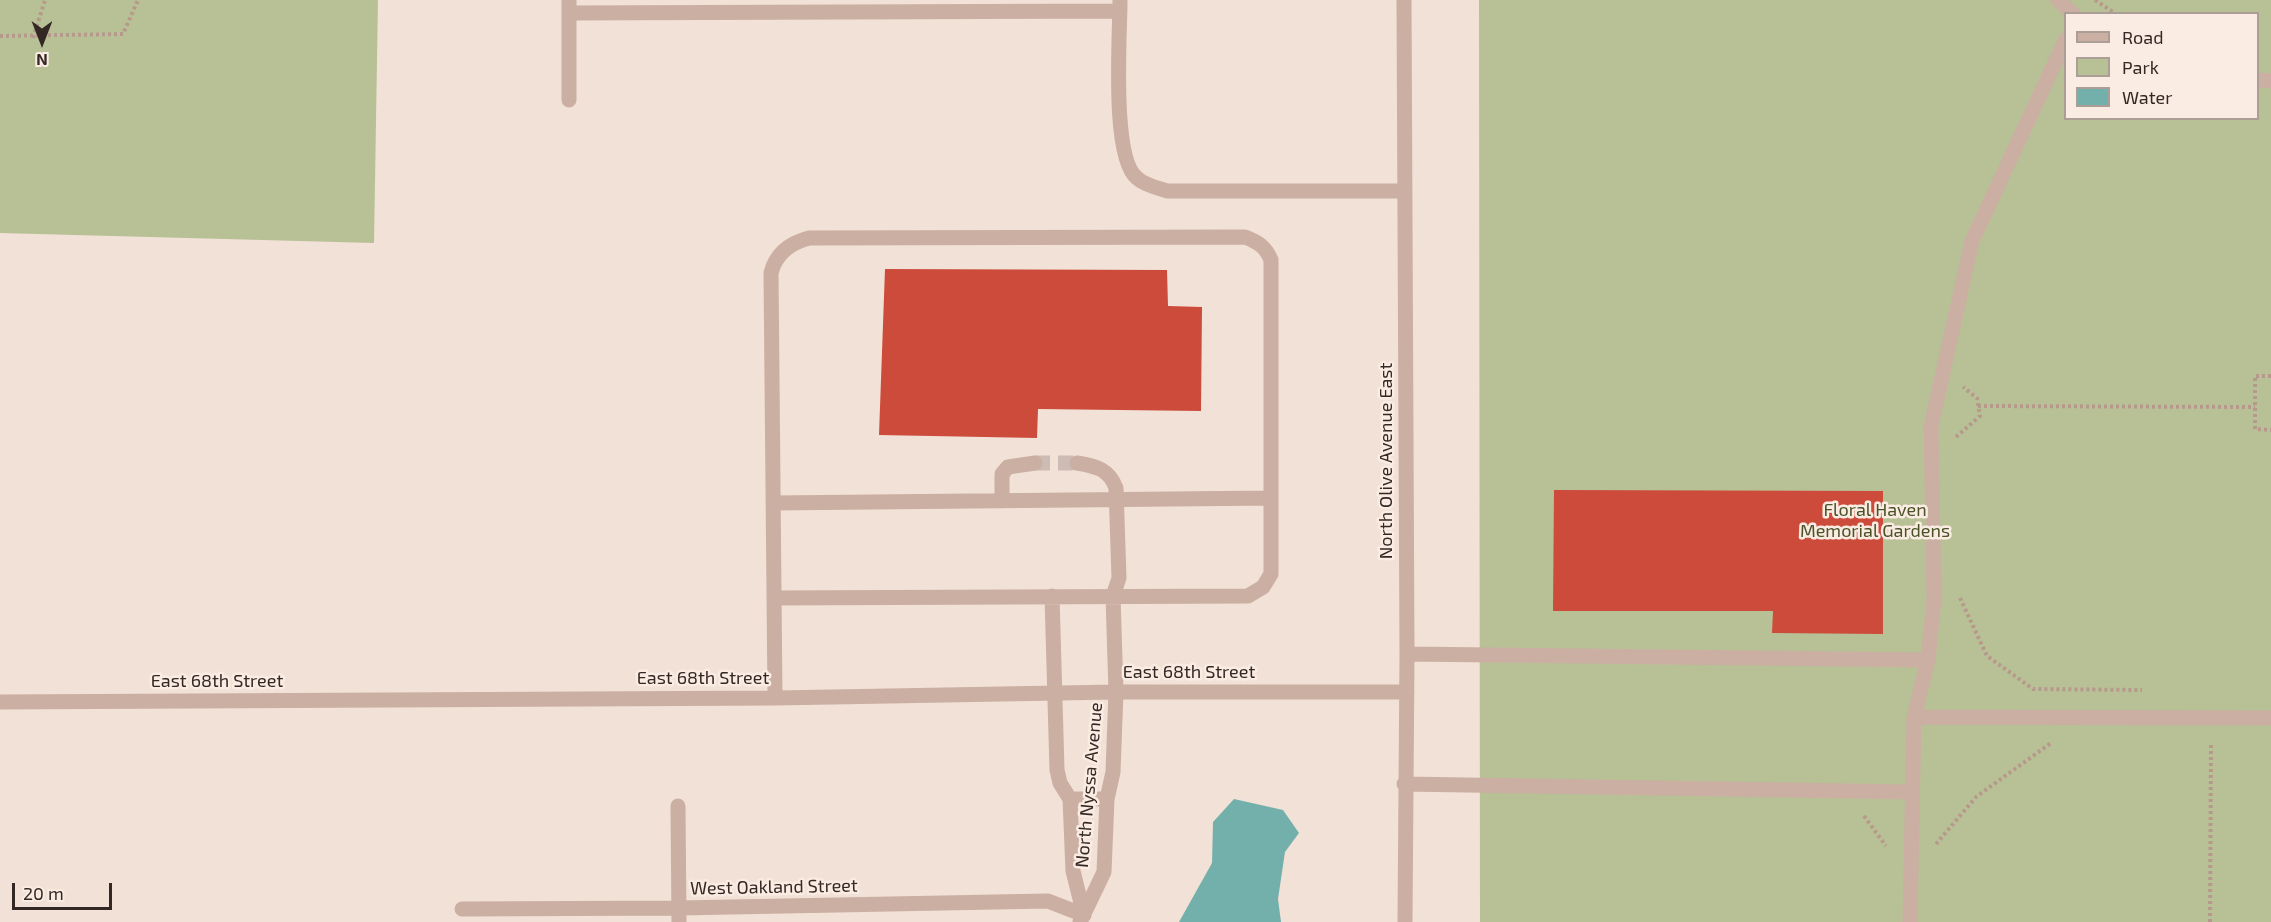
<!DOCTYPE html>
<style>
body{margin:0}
#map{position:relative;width:2271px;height:922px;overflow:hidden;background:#f2e1d6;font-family:"Exo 2",sans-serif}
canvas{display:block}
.legend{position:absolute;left:2064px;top:12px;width:195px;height:108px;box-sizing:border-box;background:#faece2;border:2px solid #ab9e96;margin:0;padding:8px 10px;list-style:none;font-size:18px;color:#342825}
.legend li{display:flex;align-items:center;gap:12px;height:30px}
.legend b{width:30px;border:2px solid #ab9e96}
.north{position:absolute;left:12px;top:12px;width:60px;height:60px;-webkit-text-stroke:4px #faece2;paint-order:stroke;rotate:180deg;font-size:16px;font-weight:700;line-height:24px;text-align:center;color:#342825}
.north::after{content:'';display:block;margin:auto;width:21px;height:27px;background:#342825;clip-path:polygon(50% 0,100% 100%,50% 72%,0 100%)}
.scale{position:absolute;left:12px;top:883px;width:100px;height:27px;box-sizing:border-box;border:3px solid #342825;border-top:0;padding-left:8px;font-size:18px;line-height:21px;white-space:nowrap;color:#342825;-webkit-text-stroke:4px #faece2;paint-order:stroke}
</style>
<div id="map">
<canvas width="2271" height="922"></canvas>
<ul class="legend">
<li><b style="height:8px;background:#caafa2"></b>Road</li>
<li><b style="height:16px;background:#b8c196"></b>Park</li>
<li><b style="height:16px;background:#74b0ab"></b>Water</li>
</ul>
<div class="north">N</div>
<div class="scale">20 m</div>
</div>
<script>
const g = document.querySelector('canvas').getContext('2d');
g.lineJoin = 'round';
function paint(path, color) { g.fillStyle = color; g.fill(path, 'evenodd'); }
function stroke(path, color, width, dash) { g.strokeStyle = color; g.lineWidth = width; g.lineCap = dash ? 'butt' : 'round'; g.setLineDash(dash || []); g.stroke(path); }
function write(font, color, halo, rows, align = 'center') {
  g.font = font + ' "Exo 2",sans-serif'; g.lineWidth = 5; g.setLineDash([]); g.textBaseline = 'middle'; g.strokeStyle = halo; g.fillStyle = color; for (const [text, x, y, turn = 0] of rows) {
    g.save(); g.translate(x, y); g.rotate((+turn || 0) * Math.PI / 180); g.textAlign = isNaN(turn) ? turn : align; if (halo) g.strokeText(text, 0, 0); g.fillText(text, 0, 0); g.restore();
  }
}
const green = new Path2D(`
 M0,0H378L374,243L0,233Z
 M1479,0H2271V922H1480ZM2066,14H2258V118H2066Z`);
const water = new Path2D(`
 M1234,799L1283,810L1299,833L1285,852L1278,899L1281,922H1179L1212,863L1213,822Z`);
const building = new Path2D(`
 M885,269L1167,270L1168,306L1202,307L1201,411L1038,409L1037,438L879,435Z
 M1554,490L1883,491V634L1772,633L1773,611H1553Z`);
const minorTunnel = new Path2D(`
 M1035,463H1077`);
const path = new Path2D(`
 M2095,0L2116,14
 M0,36L123,34L138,0
 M33,38L45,0
 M2271,376H2255V429L2271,430
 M1978,406L2255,407
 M1956,437L1980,416L1977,398L1963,387
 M1960,598L1987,656L2033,689L2142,690
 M1864,816L1886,846
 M1936,844L1976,797L2051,743
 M2210,922L2211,743`);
const minor = new Path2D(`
 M569,0V100
 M1120,0C1120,35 1111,158 1137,178C1144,185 1158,188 1167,191H1404
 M1404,0L1407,654L1405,922
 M2058,0L2073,14
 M569,13L1120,11
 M2258,80L2271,81
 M1077,463C1096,466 1109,469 1116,488L1119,578L1113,596L1116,692L1113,772L1107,799L1104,872L1080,922
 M1002,501V474L1008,467L1035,463
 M773,503L1271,498
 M1052,596L1057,770L1060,783L1070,799L1073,871L1084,915
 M774,598L1248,596L1263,587L1271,574V260C1266,247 1258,242 1245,237L809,238C790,243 776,253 771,273L775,698
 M1407,654L1928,660
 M0,702L775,698L1116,692H1407
 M1914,717L2271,718
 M1404,784L1911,792
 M1070,799H1107
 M678,806L679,922
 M462,909L679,908L1048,901L1084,915
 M1910,922L1914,717L1928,660L1934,599L1931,426L1972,241L2066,39`);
const streetNames = [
 ["North Olive Avenue East",1386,461,-90],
 ["East 68th Street",1189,672],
 ["East 68th Street",703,678],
 ["East 68th Street",217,681],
 ["North Nyssa Avenue",1089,785,-85],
 ["West Oakland Street",774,887,-1]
];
const parkNames = [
 ["Floral Haven",1875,510],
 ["Memorial Gardens",1875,531]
];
paint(green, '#b8c196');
paint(water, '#74b0ab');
paint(building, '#cc4b3a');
stroke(minorTunnel, '#ccbcb3', 15, [15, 8]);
stroke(path, '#b6998c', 4, [3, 3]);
stroke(minor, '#caafa2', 15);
write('18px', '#342825', '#faece2', streetNames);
write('18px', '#495327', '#faece2', parkNames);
</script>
